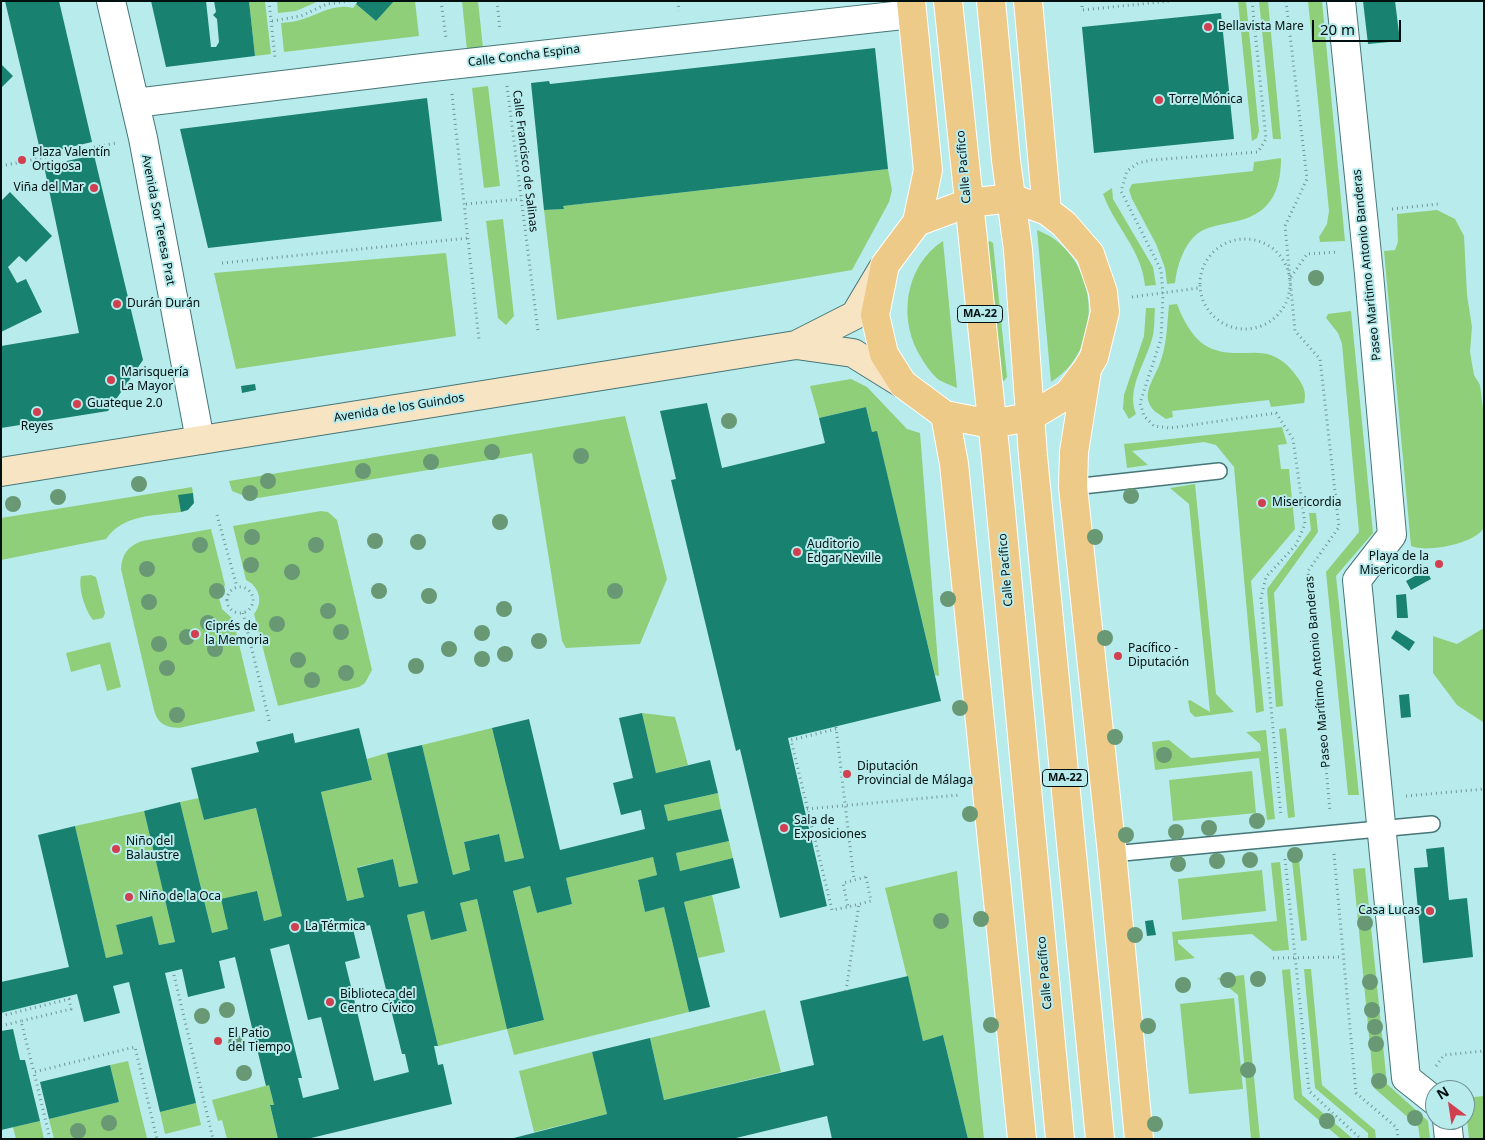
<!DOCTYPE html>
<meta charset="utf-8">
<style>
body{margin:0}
#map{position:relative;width:1485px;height:1140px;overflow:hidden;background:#b8ebec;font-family:"Noto Sans",sans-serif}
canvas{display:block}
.frame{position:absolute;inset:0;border:2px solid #000f10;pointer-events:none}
.north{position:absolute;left:1425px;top:1080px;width:50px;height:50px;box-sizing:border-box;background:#b8ebec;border:1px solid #6e9394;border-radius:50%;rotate:329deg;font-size:14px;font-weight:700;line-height:20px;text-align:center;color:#000f10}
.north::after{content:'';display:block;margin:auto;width:18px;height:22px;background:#d04051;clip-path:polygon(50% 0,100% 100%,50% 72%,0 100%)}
.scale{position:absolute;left:1312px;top:20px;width:89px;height:22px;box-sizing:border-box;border:2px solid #000f10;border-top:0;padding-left:6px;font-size:15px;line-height:18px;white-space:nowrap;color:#000f10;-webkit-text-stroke:4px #b8ebec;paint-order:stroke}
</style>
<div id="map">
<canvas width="1485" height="1140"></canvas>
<div class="frame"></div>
<div class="north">N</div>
<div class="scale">20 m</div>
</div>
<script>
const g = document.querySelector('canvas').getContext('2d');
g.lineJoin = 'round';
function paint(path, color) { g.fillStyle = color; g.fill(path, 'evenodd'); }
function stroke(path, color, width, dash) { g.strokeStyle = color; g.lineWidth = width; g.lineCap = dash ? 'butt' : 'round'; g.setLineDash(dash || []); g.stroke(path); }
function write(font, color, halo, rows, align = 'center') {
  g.font = font + ' "Noto Sans",sans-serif'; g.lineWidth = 4; g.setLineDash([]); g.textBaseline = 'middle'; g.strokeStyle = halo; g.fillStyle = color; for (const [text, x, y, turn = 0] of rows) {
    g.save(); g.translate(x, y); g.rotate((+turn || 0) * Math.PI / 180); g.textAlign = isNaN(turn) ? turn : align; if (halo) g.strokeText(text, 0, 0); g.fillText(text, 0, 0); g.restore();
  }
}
const green = new Path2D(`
 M249,1H265L271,54L255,56Z
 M277,1H319L296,11L278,13Z
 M392,1H415L419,36L284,52L281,23C287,22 294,22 300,20C318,15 334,3 353,8L356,4L376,21Z
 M462,1H478L483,48L467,50Z
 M1238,1H1246L1259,131L1257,138L1252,141Z
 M1259,1H1268L1281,139H1273Z
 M1308,1H1322L1345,241L1320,242L1319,237L1327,224L1329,211Z
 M488,86L500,186L484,188L472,88Z
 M1281,158C1281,192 1270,215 1233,222C1221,225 1207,226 1197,234C1183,246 1177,266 1175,283L1167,284L1165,268L1156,244L1132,199L1129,190L1132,184L1253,171L1254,162Z
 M888,169L892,190L889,202L852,270L557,320L544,210L563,209V206Z
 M1112,188L1113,199L1153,267L1156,285L1145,286C1142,250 1115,227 1103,194Z
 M1437,210L1455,219L1464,236L1467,295L1472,327L1470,352L1474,375L1480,385L1484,417V527C1477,544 1425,553 1411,546L1384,251L1395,250L1398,242L1397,214Z
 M503,219L514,316L506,325L498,318L486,221Z
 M1037,230C1043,233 1049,235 1054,239C1101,273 1101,352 1051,382Z
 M943,241L957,388C951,385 944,383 939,380C933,375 926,366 922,359C897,322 904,266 943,241Z
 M990,241L993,243L1007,377L1004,381L1001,380L986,243Z
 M446,253L456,336L236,369L214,273Z
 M1177,304C1183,320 1193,339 1208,347C1243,364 1268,335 1298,378C1303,385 1307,393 1304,403L1271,407L1269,400L1172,411L1173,417L1166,419C1159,414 1152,411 1149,403C1144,390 1156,375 1160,363C1167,345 1167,324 1169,305Z
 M1146,308H1155C1154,318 1155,330 1152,339C1145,364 1126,389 1136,414L1129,419L1123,409L1124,395L1144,336Z
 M1351,311L1373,533L1336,576L1359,795H1348L1326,572L1359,532L1342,344L1338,333L1326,318L1328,314Z
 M851,379L867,387L907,429L920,433L939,676L935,675L877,432H872L866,407L819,418L810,386Z
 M625,416L667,579L640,644L566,648L562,641L532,453L252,499L232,491L229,481Z
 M1282,427L1287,444L1278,445L1281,469H1289L1295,529L1251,581L1264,711L1256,713L1234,467L1216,445L1204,442L1132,451L1148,465L1127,468L1124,444Z
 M1195,484L1216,694L1234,712L1195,717L1190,712L1188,701L1190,700L1210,712L1189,504L1170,488Z
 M192,487L193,493L181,512C153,516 124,514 106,539L1,560V518Z
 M321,511L328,512L337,520L372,670L365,683L359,687L278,706L254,614C264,602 259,586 246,580L233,526Z
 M1309,513H1316L1318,532L1274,593L1283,706L1276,707L1267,589L1311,530Z
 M211,529L225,585L219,598L222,609L233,619L255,711L179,728C165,727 158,724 154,710L121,569C122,554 128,546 142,541Z
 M91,575L96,577L105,613L103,618L93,620C85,610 78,588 81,576Z
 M1484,628V722H1483L1457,705L1433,673V636L1457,644Z
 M110,642L121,687L107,691L100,664L71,672L66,653Z
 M642,713L675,717L688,765L656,773Z
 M492,728L524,858L505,862L498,834L464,842L470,870L453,875L422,745Z
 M1286,728L1295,817L1288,818L1279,729Z
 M1266,730L1275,819L1267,820L1259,758L1155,770L1152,742L1169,740L1191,758L1261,751L1260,744L1246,732Z
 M387,753L418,883L399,887L393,859L358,867L364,897L347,901L321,792L372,780L367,759Z
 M1252,771L1256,813L1173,821L1169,780Z
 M718,793L721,809L668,821L664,805Z
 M199,798L204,820L256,808L282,916L264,921L257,891L228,929L212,933L180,802Z
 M144,811L175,942L159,945L151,916L116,925L123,954L106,958L75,826Z
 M729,841L733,858L680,871L676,853Z
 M653,857L657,875L638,881L645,912L664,907L689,1012L514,1055L507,1029L438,1046L407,915L424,911L431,939L467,931L460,903L477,899L508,1029L544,1020L513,891L530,886L537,913L572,904L566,878Z
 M1299,860L1307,940L1301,941L1292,861Z
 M1280,862L1289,950L1273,951L1252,934L1178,940V943L1195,958L1175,961L1172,932L1277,921L1271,863Z
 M1365,868L1387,1084L1428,1121L1430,1139H1420L1418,1126L1374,1088L1353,869Z
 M1262,870L1266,911L1182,920L1178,879Z
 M957,871L984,1139H968L943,1035L923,1041L885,888Z
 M712,895L725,952L698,958L684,902Z
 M1290,969L1302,1095L1353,1139H1341L1294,1099L1282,970Z
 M1304,969H1311L1322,1085L1375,1130L1376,1139H1368V1133L1315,1088Z
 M1244,975L1260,1139H1251L1238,995L1217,978Z
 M1234,998L1243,1089L1189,1094L1180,1004Z
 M765,1010L781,1072L664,1100L650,1038Z
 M592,1052L607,1114L534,1132L519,1071Z
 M128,1061L147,1138L54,1139L49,1119L119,1102L110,1065Z
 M269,1085L274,1105L270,1106L278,1139H227L222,1120L218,1121L212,1100Z
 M1484,1096V1139H1469L1465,1098Z
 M196,1103L201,1125L165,1134L160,1112Z
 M40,1121L44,1139H16L13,1127Z`);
const building = new Path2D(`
 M5,1H59L92,142L41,154Z
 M151,1H206L211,47H216L219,42L217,19L213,15L216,12L214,1H249L255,56L166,67Z
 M358,1H394L376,21L356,4Z
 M1363,1H1395L1400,41L1368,44Z
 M1221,13L1234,139L1094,153L1082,27Z
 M875,48L888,169L563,206L564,209L544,210L531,83L549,81L550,84Z
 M1,64L13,76L1,88Z
 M427,98L442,221L208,248L180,129Z
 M94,155L143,360L108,411L1,428V346L79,333L44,166Z
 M10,192L52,236L26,262L19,256L8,267L17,283L26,279L42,312L1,332V201Z
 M255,384L256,390L242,393L241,386Z
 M707,403L722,468L825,443L819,418L866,407L872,432L877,431L941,701L788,738L827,906L780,918L740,749L736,751L671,480L676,479L660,411Z
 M193,493L194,503L188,510L181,512L178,495Z
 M1426,570L1431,579L1411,590L1406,581Z
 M1406,594L1408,618H1397L1396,595Z
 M1396,630L1415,642L1409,651L1391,638Z
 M1409,694L1411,717L1401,718L1399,695Z
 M642,713L656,773L710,760L718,793L664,805L668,821L721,809L729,841L676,853L680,871L733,858L740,888L684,902L710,1007L689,1012L664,907L645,912L638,880L657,875L653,857L566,878L572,904L537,913L530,886L513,891L544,1020L507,1029L477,899L460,903L467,931L431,940L424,911L407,915L438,1046H434L438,1065L443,1064L452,1104L307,1139H278L270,1105H274L269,1085L266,1086L235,957L219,961L225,988L188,997L182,969L165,973L196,1103L160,1112L129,982L113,986L120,1013L84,1022L77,994L1,1013V982L69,967L38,835L75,826L106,958L123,954L116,925L152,916L159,945L175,942L144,811L180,802L212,933L228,929L221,899L257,891L264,921L282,916L256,808L204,820L191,768L259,752L256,742L293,733L295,743L359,728L372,780L321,792L347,901L364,897L357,868L393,859L399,887L418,883L387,753L422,745L453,875L470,870L464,842L499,834L505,862L524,858L492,728L529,719L560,850L645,829L641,810L621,815L613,783L633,778L619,718ZM370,925L402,1054H405L409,1072L374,1081L345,962L360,958L353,929ZM289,944L308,1020L321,1017L339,1089L303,1098L298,1078H302L270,949Z
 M1444,847L1449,900L1467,898L1473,957L1423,963L1414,868L1428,867L1426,849Z
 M1153,920L1156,935L1147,936L1145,921Z
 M908,976L923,1041L943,1035L968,1139H832L827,1116L732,1139H510L607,1114L592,1052L650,1038L664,1100L814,1065L800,1001Z
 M13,1029L20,1060H25L40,1121L1,1130V1031Z
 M110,1065L119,1102L49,1119L40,1082Z`);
const path = new Path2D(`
 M269,1L275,58
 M441,1L446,38
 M497,1L500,30
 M678,1L679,11
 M1082,1V10L1171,1
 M1252,1L1266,139L1258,152L1152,160L1138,163L1127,171L1121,191L1161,270L1163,294L1161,339L1140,403L1144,416L1154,426L1170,428L1276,413L1293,439L1305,524L1296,545L1266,577L1261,598L1281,816
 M1286,1L1307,179L1285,226L1295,331L1320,359L1339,527L1308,571L1330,811
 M272,21L301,16L327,4L349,1
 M507,86L538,331
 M452,94L479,340
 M1,166L116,143
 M466,204L521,199
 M1392,209L1438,204
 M1200 284a45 45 0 1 1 90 0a45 45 0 1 1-90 0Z
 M222,263L469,238
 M1291,277L1307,254L1338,252
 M1132,297L1199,288
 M217,515L237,587
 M227 600a13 13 0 1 1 26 0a13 13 0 1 1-26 0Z
 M243,613L270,724
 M836,727L854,880
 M836,729L791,740L832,910L848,907
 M1406,796L1484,789
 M807,809L959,795
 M1334,854L1356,1093L1397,1128L1398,1139
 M1285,859L1309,1091L1361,1139
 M866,877L871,901L848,907L843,883Z
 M1273,958L1343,957
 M174,975L213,1139
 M846,991L859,904
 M1,1016L69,999L71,1009L21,1021L34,1072
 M1,1026L21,1021
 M1436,1066L1444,1055L1484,1051
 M50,1139L34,1072L135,1047L157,1139`);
const lane = new Path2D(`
 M1073,487L1219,471
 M1112,854L1432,824`);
const street = new Path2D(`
 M111,1L143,138L200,440
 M1341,1L1369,274L1392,535L1357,580L1406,1078L1435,1101
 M135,103L423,68L912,14
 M1447,1120L1449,1139`);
const secondary = new Path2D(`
 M796,345L855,315L883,268
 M1,472L796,345L853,353L903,384`);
const primary = new Path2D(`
 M911,1L928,170L917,222L885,265L875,315L884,354L903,384L945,415L991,424L1030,417L1068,394L1087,369L1094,357L1105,312L1103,292L1090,254L1064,224L1047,211L1012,198L968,203L917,222
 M948,1L996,459L1060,1139
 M991,1L1006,160L1018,250L1033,456L1100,1139
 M1028,1L1047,211
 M1087,370L1074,452L1073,487L1112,854L1139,1139
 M945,415L954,464L1022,1139`);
const trees = [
 [1316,278],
 [729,421],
 [492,452],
 [581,456],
 [431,462],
 [363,471],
 [268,481],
 [139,484],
 [250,493],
 [1131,496],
 [58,497],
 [13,504],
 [500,522],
 [252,537],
 [1095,537],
 [375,541],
 [418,542],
 [200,545],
 [316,545],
 [251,565],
 [147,569],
 [292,572],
 [217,591],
 [379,591],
 [615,591],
 [429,596],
 [948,599],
 [149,602],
 [504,609],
 [328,611],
 [208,623],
 [277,624],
 [341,632],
 [482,633],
 [187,637],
 [1105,638],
 [539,641],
 [159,644],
 [215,649],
 [449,649],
 [505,654],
 [482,659],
 [298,660],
 [416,666],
 [167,668],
 [346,673],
 [312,680],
 [960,708],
 [177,715],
 [1115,737],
 [1164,755],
 [970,814],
 [1257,821],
 [1209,828],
 [1176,832],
 [1126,835],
 [1295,855],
 [1250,860],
 [1217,861],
 [1178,864],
 [981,919],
 [941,921],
 [1365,923],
 [1135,935],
 [1258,979],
 [1228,980],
 [1370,982],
 [1183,985],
 [227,1010],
 [1372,1010],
 [202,1016],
 [991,1025],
 [1148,1026],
 [1375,1027],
 [236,1043],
 [1376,1044],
 [1248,1070],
 [244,1073],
 [1379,1081],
 [1415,1118],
 [1327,1121],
 [109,1123],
 [1155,1124],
 [78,1131]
];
const markers = [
 [1208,27,5,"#d04051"],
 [1159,100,5,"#d04051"],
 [22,160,5,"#d04051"],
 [94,188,5,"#d04051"],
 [117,304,5,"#d04051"],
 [111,380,5,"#d04051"],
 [77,404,5,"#d04051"],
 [37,412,5,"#d04051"],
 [1262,503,5,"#d04051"],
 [797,552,5,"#d04051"],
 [1439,564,5,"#d04051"],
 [195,634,5,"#d04051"],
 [1118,656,5,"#d04051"],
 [847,774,5,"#d04051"],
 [784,828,5,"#d04051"],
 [116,849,5,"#d04051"],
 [129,897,5,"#d04051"],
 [1430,911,5,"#d04051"],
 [295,927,5,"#d04051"],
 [330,1002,5,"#d04051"],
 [218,1041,5,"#d04051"]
];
const shields = [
 [980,314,45],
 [1065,778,45]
];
const shieldNames = [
 ["MA-22",980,314],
 ["MA-22",1065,778]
];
const poiNames = [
 ["Bellavista Mare",1218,27],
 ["Torre Mónica",1169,100],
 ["Plaza Valentín",32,153],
 ["Ortigosa",32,167],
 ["Viña del Mar",84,188,"right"],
 ["Durán Durán",127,304],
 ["Marisquería",121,373],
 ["La Mayor",121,387],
 ["Guateque 2.0",87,404],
 ["Reyes",37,427,"center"],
 ["Misericordia",1272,503],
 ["Auditorio",807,545],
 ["Edgar Neville",807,559],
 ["Playa de la",1429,557,"right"],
 ["Misericordia",1429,571,"right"],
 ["Ciprés de",205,627],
 ["la Memoria",205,641],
 ["Pacífico -",1128,649],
 ["Diputación",1128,663],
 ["Diputación",857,767],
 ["Provincial de Málaga",857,781],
 ["Sala de",794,821],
 ["Exposiciones",794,835],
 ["Niño del",126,842],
 ["Balaustre",126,856],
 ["Niño de la Oca",139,897],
 ["Casa Lucas",1420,911,"right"],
 ["La Térmica",305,927],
 ["Biblioteca del",340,995],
 ["Centro Cívico",340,1009],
 ["El Patio",228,1034],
 ["del Tiempo",228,1048]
];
const streetNames = [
 ["Calle Concha Espina",524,56,-7],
 ["Calle Francisco de Salinas",525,161,83],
 ["Calle Pacífico",964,167,-95],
 ["Avenida Sor Teresa Prat",158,220,79],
 ["Paseo Marítimo Antonio Banderas",1367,265,-96],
 ["Avenida de los Guindos",399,408,-9],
 ["Calle Pacífico",1006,570,-95],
 ["Paseo Marítimo Antonio Banderas",1318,672,-95],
 ["Calle Pacífico",1045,973,-95]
];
paint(green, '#90cf7a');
paint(building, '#188170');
stroke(lane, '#467677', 18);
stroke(street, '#467677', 30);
stroke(secondary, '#467677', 30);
stroke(primary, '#fff', 30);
stroke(path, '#719697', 3, [1, 4]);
stroke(lane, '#fff', 15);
stroke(street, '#fff', 28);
stroke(secondary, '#f7e4c3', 28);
stroke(primary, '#eeca88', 28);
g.fillStyle = '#689974';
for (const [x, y] of trees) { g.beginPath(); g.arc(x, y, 8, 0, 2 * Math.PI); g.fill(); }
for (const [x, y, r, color] of markers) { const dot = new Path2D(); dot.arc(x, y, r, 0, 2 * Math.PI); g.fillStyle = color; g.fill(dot); stroke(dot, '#b8ebec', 2); }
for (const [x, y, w] of shields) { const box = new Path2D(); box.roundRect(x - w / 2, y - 8.5, w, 17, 4); g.fillStyle = '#b8ebec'; g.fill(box); stroke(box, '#000f10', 1); }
write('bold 11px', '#000f10', null, shieldNames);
write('12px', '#000f10', '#b8ebec', poiNames, 'left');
write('12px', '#000f10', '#b8ebec', streetNames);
</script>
